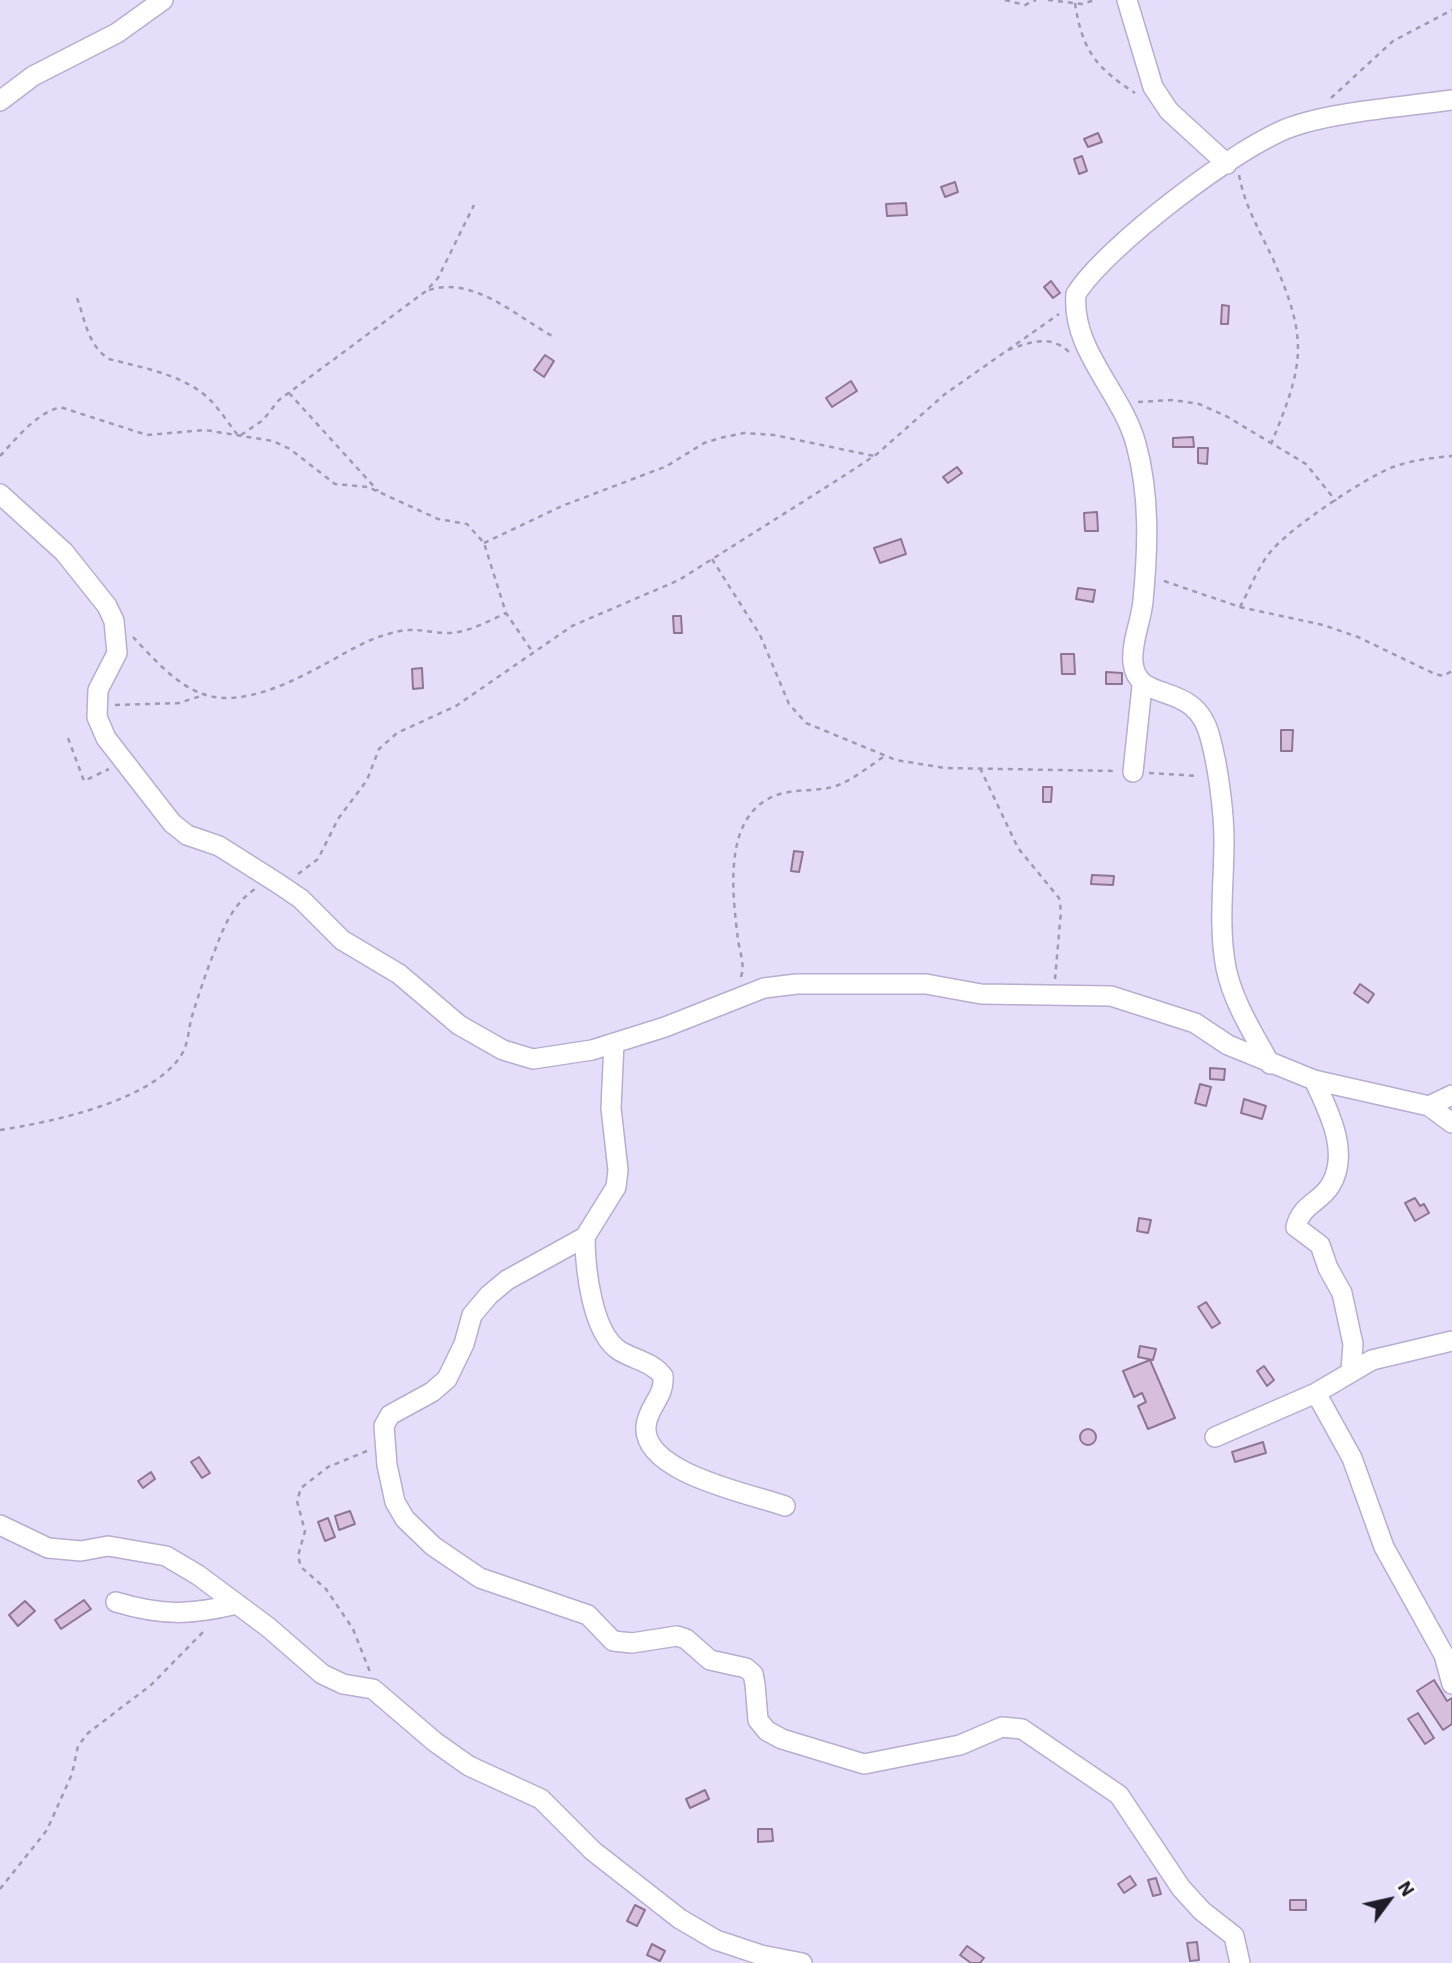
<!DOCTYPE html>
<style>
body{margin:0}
#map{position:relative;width:1452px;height:1963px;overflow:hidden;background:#e6ddfa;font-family:"IBM Plex Sans",sans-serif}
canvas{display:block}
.north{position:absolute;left:1354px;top:1865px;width:70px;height:70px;-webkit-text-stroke:5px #fff;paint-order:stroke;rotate:57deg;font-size:19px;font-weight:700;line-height:28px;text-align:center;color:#201b28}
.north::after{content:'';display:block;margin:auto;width:24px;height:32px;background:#201b28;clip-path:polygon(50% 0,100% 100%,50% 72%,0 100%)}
</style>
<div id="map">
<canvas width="1452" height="1963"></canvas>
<div class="north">N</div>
</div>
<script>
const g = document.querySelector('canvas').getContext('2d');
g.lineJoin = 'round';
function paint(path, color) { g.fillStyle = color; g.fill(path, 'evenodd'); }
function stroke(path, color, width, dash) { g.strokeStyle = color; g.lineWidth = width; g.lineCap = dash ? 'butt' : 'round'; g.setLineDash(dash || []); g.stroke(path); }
const building = new Path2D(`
 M1098,133L1102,142L1088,147L1084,139Z
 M1082,156L1087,171L1079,174L1074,159Z
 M955,182L958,192L945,197L941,187Z
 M906,203L907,215L887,216L886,204Z
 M1051,281L1060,293L1053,298L1044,287Z
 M1222,305L1229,306L1228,324H1221Z
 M545,355L554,361L544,377L534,370Z
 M851,381L857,391L832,407L826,398Z
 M1193,437L1194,447H1173V438Z
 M1198,448H1208L1207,464L1198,463Z
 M957,467L962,473L948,483L943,477Z
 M1097,512L1098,531H1085L1084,513Z
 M901,539L906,554L880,563L874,548Z
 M1078,588L1095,590L1093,602L1076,599Z
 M673,616H681L682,633H674Z
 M1061,654H1074L1075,674H1062Z
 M422,668L423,688L413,689L412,669Z
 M1106,672L1122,673V684H1106Z
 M1281,730H1293L1292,751H1281Z
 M1043,787H1052L1051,802H1043Z
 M794,851L803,852L799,872L791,871Z
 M1092,875L1114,876L1113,885L1091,884Z
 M1360,984L1374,994L1368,1003L1354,993Z
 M1210,1068L1225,1069L1224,1080L1210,1079Z
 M1200,1084L1211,1087L1206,1106L1195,1103Z
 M1244,1099L1266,1106L1262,1119L1241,1113Z
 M1415,1198L1420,1206L1424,1204L1429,1213L1415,1221L1405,1203Z
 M1139,1218L1151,1220L1148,1233L1137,1231Z
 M1206,1302L1220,1323L1212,1328L1198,1307Z
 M1140,1346L1156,1349L1153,1360L1138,1357Z
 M1150,1360L1175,1418L1148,1429L1138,1406L1146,1402L1142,1393L1134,1397L1123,1371Z
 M1264,1366L1274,1380L1267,1386L1257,1371Z
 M1080 1437a8 8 0 1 1 16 0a8 8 0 1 1-16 0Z
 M1263,1442L1266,1453L1235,1462L1232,1452Z
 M199,1457L210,1473L202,1478L191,1462Z
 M151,1472L155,1479L143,1488L138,1481Z
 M350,1511L355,1524L339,1530L335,1516Z
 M328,1518L335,1537L325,1541L318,1522Z
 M84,1600L91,1609L61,1629L55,1620Z
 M25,1601L35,1611L18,1626L9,1615Z
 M1434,1680L1447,1701L1452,1698V1724L1443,1730L1417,1691Z
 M1418,1713L1434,1738L1425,1744L1408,1719Z
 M705,1790L709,1799L690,1808L686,1799Z
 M758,1829H772L773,1841L758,1842Z
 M1130,1876L1136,1885L1124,1893L1118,1884Z
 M1156,1878L1161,1894L1153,1896L1148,1880Z
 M1290,1900H1306V1910H1290Z
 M635,1905L645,1910L637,1926L627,1921Z
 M1197,1942L1199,1960L1190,1961L1187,1943Z
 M652,1944L665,1951L660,1961L647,1955Z
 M967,1946L984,1958L980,1963H971L960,1955Z`);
const path = new Path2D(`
 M1005,0L1025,5L1036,0
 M1048,0L1082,4L1095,0
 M1075,3C1082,50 1096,68 1135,93
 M1331,98L1393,41L1452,10
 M1239,175C1245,207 1260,231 1273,259C1309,341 1304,364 1271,444
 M429,290C473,276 515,315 552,336
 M77,298C85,320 88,346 109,359C143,368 188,375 213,403C222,413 229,424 237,434
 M1008,350C1030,342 1050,334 1069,352
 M289,393L378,491
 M1138,402L1173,400L1199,404L1226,416L1306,464L1336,501
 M241,435L263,420L279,400L426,291L438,278L474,205
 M0,456C18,437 34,415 60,407L147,435L205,430L273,441L290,449L335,484L368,487L438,519L467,524L484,543L506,613L532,651
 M484,543L562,506L667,466L704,443L720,438L744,433L774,435L874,456
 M712,559L760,635L789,704L806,723L896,760L945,768L1115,771
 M1164,581L1240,607L1323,625L1358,637L1435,674L1443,676L1452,671
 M1240,607C1250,589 1258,566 1272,550C1293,526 1363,479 1393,467C1412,460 1432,458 1452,456
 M133,637C152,657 176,685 203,694C241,708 292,682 325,664C346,653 365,640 388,634C414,626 421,632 446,633C465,634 489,621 506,613
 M115,705L179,703L204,695
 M68,738L84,781L109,769
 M980,768L1018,848L1059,898L1061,911L1055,979
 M1149,773L1199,776
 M298,874L318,859L338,819L367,780L379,749L397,733L456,706L572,626L679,580L839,479L877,454L945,394L1059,314
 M741,977C745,964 740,953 738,940C733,897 723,826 766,800C786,788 807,792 828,788C847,785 869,766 885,756
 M0,1130C51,1122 149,1102 180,1057C189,1044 188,1030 192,1016C199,994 206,972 215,950C224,926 233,904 255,889
 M367,1451L328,1467L301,1488L297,1501L305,1531L298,1556L301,1567L326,1589L353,1629L370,1672
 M0,1889L47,1830L72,1774L78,1746L88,1733L151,1685L206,1629`);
const minor = new Path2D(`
 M1127,0L1153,87L1169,111L1227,164
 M0,101L33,76L117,33L163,0
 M0,494L64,552L107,606L114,621L117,653L98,690L97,717L106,738L172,823L187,835L219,846L279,884L301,899L342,940L399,974L459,1025L503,1050L533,1059L592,1050L665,1027L764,988L797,984H926L981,994L1111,996L1195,1023L1228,1045L1314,1080L1429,1106L1452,1095
 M1133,772L1142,686
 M614,1043L611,1108L618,1170L616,1187L585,1237L507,1280L489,1295L472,1315L464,1344L447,1379L432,1392L390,1415L384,1426L387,1465L395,1502L405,1519L433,1546L480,1578L588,1615L613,1641L632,1643L677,1636L686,1639L710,1660L746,1668L753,1674L755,1684L758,1720L767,1731L782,1739L864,1764L960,1745L1002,1727L1022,1729L1119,1795L1181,1888L1202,1911L1234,1936L1240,1963
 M1270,1064C1253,1033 1233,1002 1226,968C1218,926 1224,884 1224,841C1224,811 1218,766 1210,737C1195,678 1138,706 1133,663C1131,642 1141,622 1143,601C1148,548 1150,495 1136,444C1122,392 1071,350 1076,294C1105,247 1241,143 1294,126C1340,111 1403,107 1452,100
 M1314,1080C1328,1110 1351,1153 1330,1186C1319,1203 1301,1205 1296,1227L1320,1245L1328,1268L1342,1293L1353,1344L1351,1370
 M1429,1106L1452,1123
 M585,1237C585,1268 592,1334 620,1351C635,1360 652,1362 663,1376C665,1397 648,1406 646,1426C642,1473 751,1494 785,1506
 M1316,1393L1352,1458L1384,1547L1444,1655L1452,1684
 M1215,1437L1316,1393L1372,1360L1452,1341
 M0,1525L48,1548L81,1551L108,1546L166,1556L198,1575L268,1627L322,1674L343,1684L373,1689L435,1742L469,1766L541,1799L593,1851L680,1919L716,1940L761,1955L802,1963
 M116,1602C162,1616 191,1615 237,1604`);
paint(building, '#d7bedd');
stroke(building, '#8d7693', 2);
stroke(minor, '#b8add0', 22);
stroke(path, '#a099b0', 2.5, [5, 5]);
stroke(minor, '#fff', 19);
</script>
